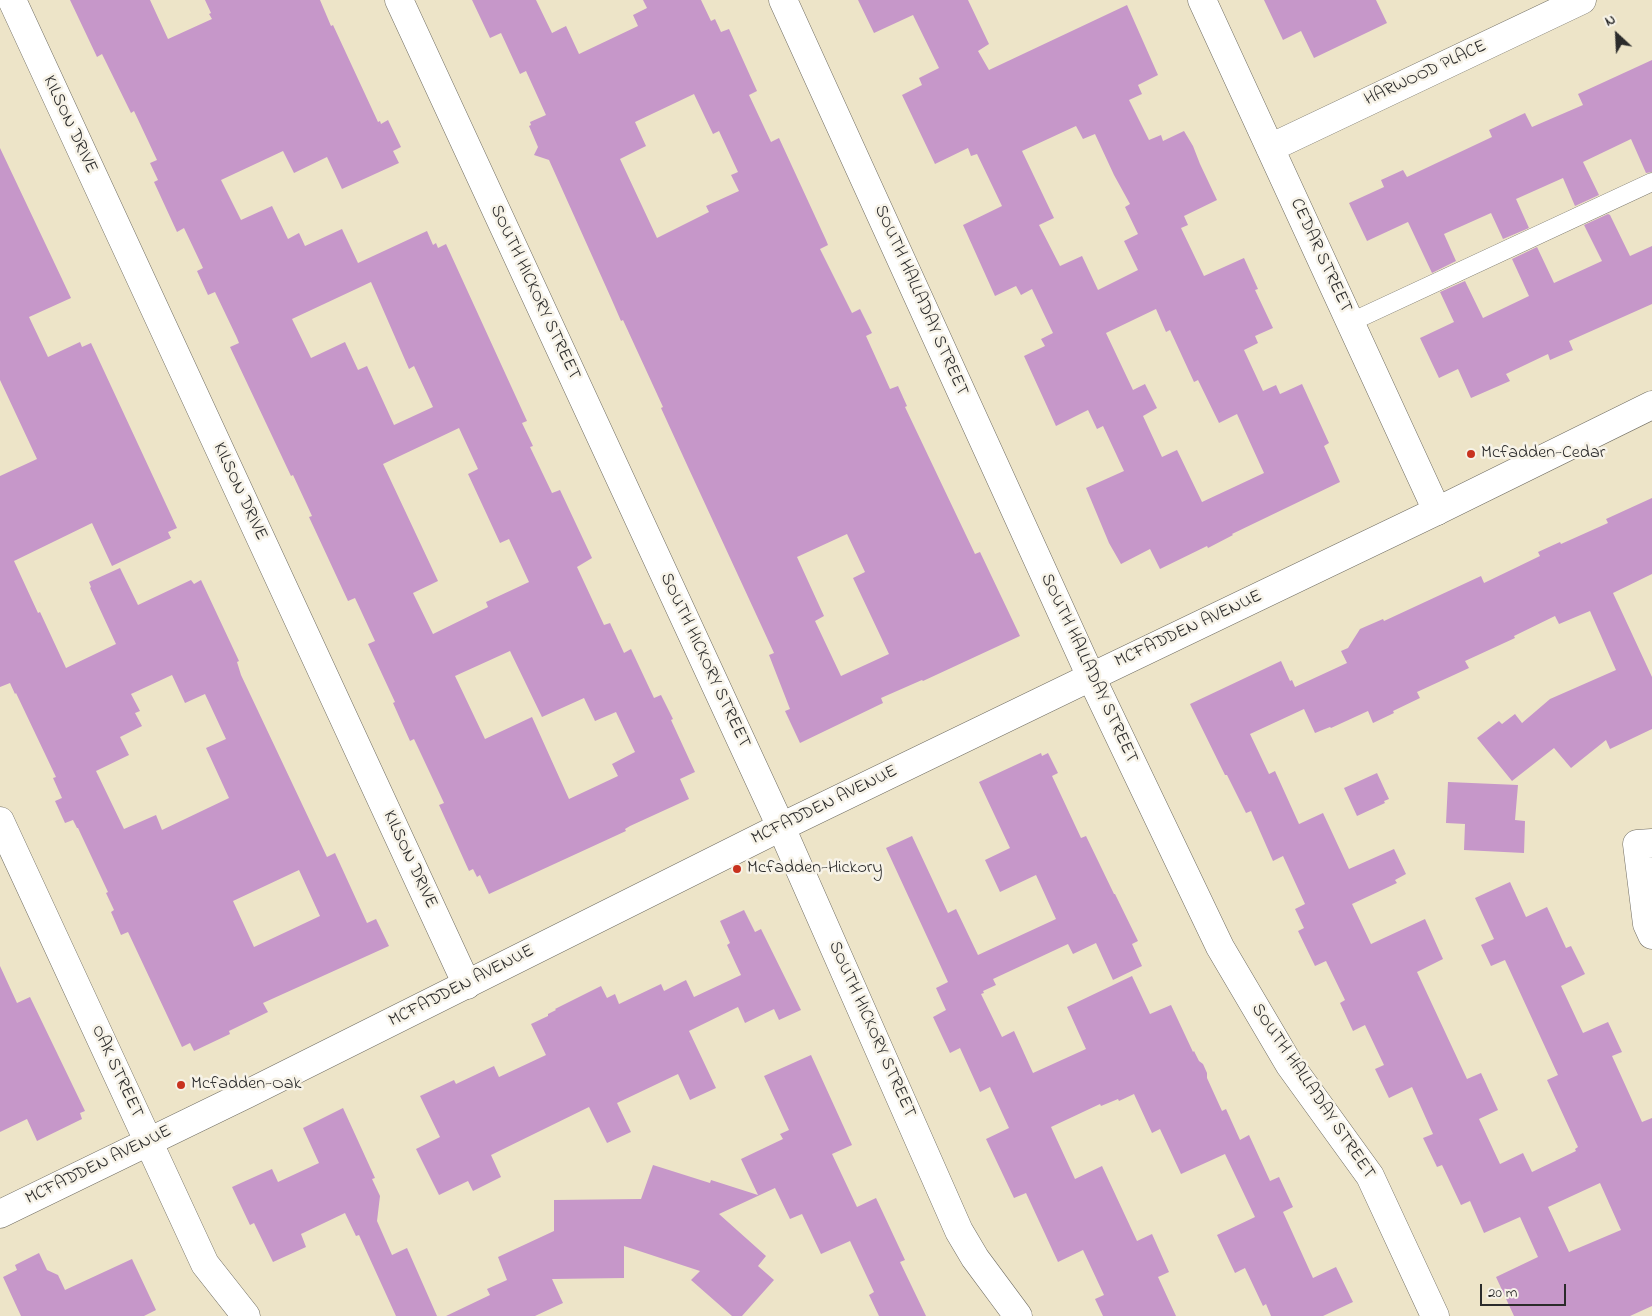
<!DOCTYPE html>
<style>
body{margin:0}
#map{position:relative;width:1652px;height:1316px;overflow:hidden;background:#ede4c8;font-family:"Indie Flower",sans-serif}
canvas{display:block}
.north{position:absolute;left:1592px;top:10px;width:50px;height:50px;-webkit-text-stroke:4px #f7f3e8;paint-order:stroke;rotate:335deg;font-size:14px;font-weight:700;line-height:20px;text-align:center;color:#2b2b2b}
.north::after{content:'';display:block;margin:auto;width:18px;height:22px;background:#2b2b2b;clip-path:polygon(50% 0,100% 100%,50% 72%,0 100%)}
.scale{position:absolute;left:1480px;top:1284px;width:86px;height:22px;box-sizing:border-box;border:2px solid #2b2b2b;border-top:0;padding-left:6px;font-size:15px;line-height:18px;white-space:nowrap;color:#2b2b2b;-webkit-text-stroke:4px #f7f3e8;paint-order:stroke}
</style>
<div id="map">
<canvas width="1652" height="1316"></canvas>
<div class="north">N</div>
<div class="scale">20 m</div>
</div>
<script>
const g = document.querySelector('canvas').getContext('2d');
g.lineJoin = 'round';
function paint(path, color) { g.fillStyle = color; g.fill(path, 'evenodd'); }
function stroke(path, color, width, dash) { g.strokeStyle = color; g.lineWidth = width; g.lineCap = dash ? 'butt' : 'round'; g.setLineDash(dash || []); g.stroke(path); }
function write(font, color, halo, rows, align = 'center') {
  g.font = font + ' "Indie Flower",sans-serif'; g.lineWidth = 5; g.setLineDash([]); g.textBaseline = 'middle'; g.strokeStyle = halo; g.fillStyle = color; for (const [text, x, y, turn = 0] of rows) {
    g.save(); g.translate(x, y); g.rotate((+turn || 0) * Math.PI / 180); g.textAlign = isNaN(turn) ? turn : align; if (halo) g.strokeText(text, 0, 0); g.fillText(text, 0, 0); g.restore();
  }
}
const building = new Path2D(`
 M70,0H150L168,39L212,19L209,14L211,13L205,0H320L331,26L333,25L378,122L380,121L381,124L388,120L401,147L393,151L399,163L342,189L327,157L294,173L283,151L221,180L241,220L272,206L288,239L299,233L305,246L342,229L358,263L427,231L433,245L436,243L438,248L446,244L527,421L522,423L533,446L530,447L552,493L560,490L592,558L577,567L604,625L610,623L624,653L631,649L654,698L661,695L673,719L671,720L695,772L680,779L689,799L630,826L625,829L626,831L489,894L480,875L477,877L473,869L469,871L439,805L444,803L414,739L410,741L393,703L395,702L368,644L375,641L355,598L348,601L309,517L312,516L293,475L291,476L230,347L239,343L237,338L215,292L208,295L197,271L203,268L184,228L177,232L154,182L158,180L150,163L157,160L134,111L131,113L102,54L97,57ZM371,282L409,369L414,366L433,407L394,425L367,366L358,370L345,342L311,358L292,319ZM459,428L478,469L468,474L500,543L509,539L529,582L486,602L488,607L433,634L413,593L438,581L383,464ZM510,651L542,717L584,698L595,721L616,712L635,752L612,764L618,776L569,799L532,717L485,739L455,676Z
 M472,0H536L552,33L566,26L579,54L638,26L633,15L647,8L643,0H701L711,21L715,19L721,32L729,29L757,91L749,95L771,142L779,138L826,240L828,245L820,249L852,313L860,309L872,333L866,336L890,389L898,386L907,406L905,407L944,489L975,554L980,552L1020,636L923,681L922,680L881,698L883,703L800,743L785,711L790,709L769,655L774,653L688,467L661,408L663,407L623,320L621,321L611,298L549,160L534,155L538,147L529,126L531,125L530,122L546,115L526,71L520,74L501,33L490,38ZM694,94L713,134L719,131L738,172L731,175L739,191L706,206L709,212L657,238L620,159L646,146L635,122ZM847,534L865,572L853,578L889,654L841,676L815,621L824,616L797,557Z
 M858,0H968L989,44L978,51L989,70L1127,5L1158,75L1138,85L1142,94L1129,100L1149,140L1161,135L1163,141L1184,131L1193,146L1200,164L1217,200L1184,216L1188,225L1181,228L1204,276L1244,258L1258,289L1255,290L1273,328L1255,336L1258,343L1244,350L1263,391L1276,385L1280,394L1302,384L1329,443L1324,446L1340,482L1232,534L1233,535L1208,548L1207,546L1160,569L1150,549L1121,564L1109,543L1086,488L1124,471L1103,426L1097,429L1088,410L1056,426L1024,356L1045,346L1041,339L1053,333L1032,289L1021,295L1016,286L995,296L963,225L1002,206L977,154L971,156L968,148L935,164L902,95L922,85L919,78L939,68L913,15L874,33ZM1076,126L1083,139L1095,134L1114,175L1130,204L1125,207L1138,234L1124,241L1138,270L1098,290L1082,256L1060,266L1039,225L1054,218L1022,151ZM1156,309L1166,332L1170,330L1194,382L1198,380L1219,423L1237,414L1264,473L1202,502L1177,450L1162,457L1143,416L1157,408L1145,384L1133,390L1106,333Z
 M1264,0H1376L1387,23L1314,58L1301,31L1283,40Z
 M1652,60V172L1646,173L1631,139L1583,162L1599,195L1575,206L1563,178L1516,199L1529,228L1503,239L1491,213L1444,234L1456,261L1432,273L1408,222L1367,241L1349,203L1384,187L1381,180L1403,170L1407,177L1492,137L1489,130L1525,113L1532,127L1583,105L1578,94Z
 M0,148L71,298L29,317L48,357L80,342L82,347L91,343L177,528L168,532L171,538L112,566L92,523L14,561L38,613L40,612L66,668L116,644L90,588L91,587L89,582L120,568L138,605L191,580L194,584L201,580L239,661L237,662L241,675L327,857L335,853L367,923L376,919L389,946L263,1003L268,1012L229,1031L230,1034L194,1051L190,1043L182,1047L128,932L121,935L111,912L114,910L106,893L108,892L78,828H77L73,820L65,823L55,801L62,798L53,778L56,777L16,693L15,694L10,683L0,687V476L37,459L0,380ZM172,675L185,703L205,694L226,739L206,748L229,798L162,830L156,815L124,829L96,771L129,755L120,737L142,726L135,713L140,711L131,694ZM299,870L320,916L254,947L233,901Z
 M1608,214L1610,215L1630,256L1652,246V304L1569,341L1573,350L1550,360L1548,354L1506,374L1510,381L1471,398L1458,369L1439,378L1420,338L1454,322L1440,292L1465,281L1483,318L1529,296L1512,259L1537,247L1554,283L1602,261L1584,225Z
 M1652,498V574L1613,593L1652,677V729L1610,749L1606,740L1571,768L1554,748L1512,781L1477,738L1499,721L1502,724L1515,714L1522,723L1550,699L1616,670L1590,611L1559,624L1555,616L1514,636L1515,638L1465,661L1469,668L1417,692L1420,698L1393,711L1394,713L1373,723L1368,711L1331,728L1330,727L1315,733L1304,709L1250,734L1269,774L1275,771L1299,824L1323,813L1349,869L1394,849L1406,874L1395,880L1397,883L1352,904L1371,944L1425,919L1443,959L1417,972L1467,1079L1481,1073L1498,1110L1479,1119L1500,1164L1523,1153L1532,1172L1576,1151L1575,1149L1578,1147L1547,1080L1558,1075L1505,960L1491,966L1481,945L1494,939L1475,898L1510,882L1526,917L1547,907L1566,948L1571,946L1585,974L1561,986L1583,1033L1608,1022L1622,1052L1612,1056L1642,1122L1652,1118V1306L1630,1316H1514L1496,1277L1538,1257L1520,1217L1484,1233L1470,1201L1461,1205L1442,1165L1437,1167L1423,1138L1433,1134L1412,1087L1389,1098L1375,1069L1384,1065L1365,1025L1353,1031L1340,1003L1345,1000L1326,961L1315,966L1298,931L1304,928L1295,909L1305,904L1283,856L1273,861L1251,811L1246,813L1227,775H1225L1190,704L1281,661L1290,681L1292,680L1295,687L1347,663L1341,651L1348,648L1360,629L1383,619L1384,621L1481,576L1484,583L1540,556L1538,552L1560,542L1561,544L1608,523L1606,519ZM1600,1183L1621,1230L1569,1252L1548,1207Z
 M1041,753L1042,756L1048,753L1058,773L1052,776L1081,838L1086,836L1114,894H1115L1138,941L1132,944L1142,966L1113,980L1096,943L1073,954L1068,944L993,979L996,985L983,991L984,993L981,994L1002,1037L1014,1031L1033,1073L1086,1049L1067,1007L1132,976L1150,1014L1171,1005L1193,1052L1194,1051L1199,1061L1203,1064L1207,1073V1078L1222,1111L1226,1109L1240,1140L1249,1135L1270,1181L1279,1177L1293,1207L1283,1212L1313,1278L1336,1267L1353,1302L1323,1316H1271L1266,1304L1263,1306L1245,1268L1235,1273L1217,1235L1255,1217L1225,1154L1181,1174L1160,1129L1152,1133L1134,1094L1119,1101L1118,1099L1101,1106L1100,1104L1051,1127L1075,1179L1102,1166L1137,1241L1152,1234L1169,1272L1158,1277L1176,1316H1103L1095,1299L1104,1295L1083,1250L1058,1262L1026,1193L1014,1198L986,1139L1009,1128L990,1087L980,1092L960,1048L950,1053L933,1017L946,1010L936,988L948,982L886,848L912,836L948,913L956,909L978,955L1056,919L1036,875L1000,892L985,860L1010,848L979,782Z
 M1377,773L1389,799L1384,801L1385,803L1357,816L1344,788Z
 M1448,782L1518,785L1515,820L1525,821L1524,853L1464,850L1465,824L1446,823Z
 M744,910L755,932L761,929L801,1010L779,1020L774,1009L745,1023L738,1007L689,1031L716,1088L690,1100L678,1074L617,1103L631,1132L607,1143L589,1107L491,1155L501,1177L473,1191L468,1181L439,1195L416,1149L440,1137L420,1096L454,1080L456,1084L494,1066L499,1077L546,1055L531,1024L548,1016V1014L556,1010L555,1009L601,986L607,998L615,994L619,1004L661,984L664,991L686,980L694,997L741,975L727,945L730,943L720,921Z
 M0,966L17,1003L30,997L85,1111L80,1113L82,1119L37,1141L27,1119L0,1132Z
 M811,1055L852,1145L832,1154L857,1207L876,1198L905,1260L900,1262L926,1316H879L869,1295L874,1292L850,1241L821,1254L802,1214L790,1219L775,1188L719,1214L766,1256L758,1266L774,1280L742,1316H732L691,1280L700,1271L624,1246V1278L552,1279L563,1303L535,1316H446L490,1295L487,1289L507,1280L498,1257L554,1231V1200L641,1199L653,1165L710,1183L711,1180L758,1195L741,1159L783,1139L780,1134L789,1130L764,1076Z
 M343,1108L375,1178L372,1179L380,1196L377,1221L392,1255L407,1248L437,1316H396L359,1235L356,1236L345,1213L301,1234L306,1247L273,1262L254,1223L250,1225L232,1187L272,1169L278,1182L319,1163L303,1128Z
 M39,1253L47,1270L58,1275L65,1290L132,1259L156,1310L144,1316H21L3,1277L17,1270L15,1265Z`);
const lane = new Path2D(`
 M1351,322L1652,182`);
const street = new Path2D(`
 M12,0L467,985
 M399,0L781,827L959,1231L975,1258L1018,1316
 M783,0L1091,677L1220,947L1289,1064L1370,1176L1435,1316
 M1202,0L1437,511
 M1270,148L1582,0
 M0,821L205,1264L246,1316
 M1652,843L1637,844L1647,924L1652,935`);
const secondary = new Path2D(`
 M0,1214L247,1094L781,827L1091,677L1437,511L1652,405`);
const markers = [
 [1471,454,5,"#c8321e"],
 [737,869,5,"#c8321e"],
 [181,1085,5,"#c8321e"]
];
const streetNames = [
 ["HARWOOD PLACE",1426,74,-25],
 ["KILSON DRIVE",69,125,65],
 ["CEDAR STREET",1320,256,65],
 ["SOUTH HICKORY STREET",534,293,65],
 ["SOUTH HALLADAY STREET",920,301,66],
 ["KILSON DRIVE",239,492,65],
 ["MCFADDEN AVENUE",1189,630,-25],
 ["SOUTH HICKORY STREET",704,661,65],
 ["SOUTH HALLADAY STREET",1088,669,65],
 ["MCFADDEN AVENUE",825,806,-26],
 ["KILSON DRIVE",409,860,65],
 ["MCFADDEN AVENUE",462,987,-27],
 ["SOUTH HICKORY STREET",871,1030,66],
 ["OAK STREET",116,1072,65],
 ["SOUTH HALLADAY STREET",1312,1092,56],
 ["MCFADDEN AVENUE",99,1166,-26]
];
const poiNames = [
 ["Mcfadden-Cedar",1481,454],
 ["Mcfadden-Hickory",747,869],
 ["Mcfadden-Oak",191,1085]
];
paint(building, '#c697c9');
stroke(lane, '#6f6c62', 19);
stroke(street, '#6f6c62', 29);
stroke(secondary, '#6f6c62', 29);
stroke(lane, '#fff', 18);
stroke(street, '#fff', 28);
stroke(secondary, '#fff', 28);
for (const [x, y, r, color] of markers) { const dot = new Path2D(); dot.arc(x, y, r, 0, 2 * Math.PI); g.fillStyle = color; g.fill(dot); stroke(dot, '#f7f3e8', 2); }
write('18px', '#2b2b2b', '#f7f3e8', streetNames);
write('18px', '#2b2b2b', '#f7f3e8', poiNames, 'left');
</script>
